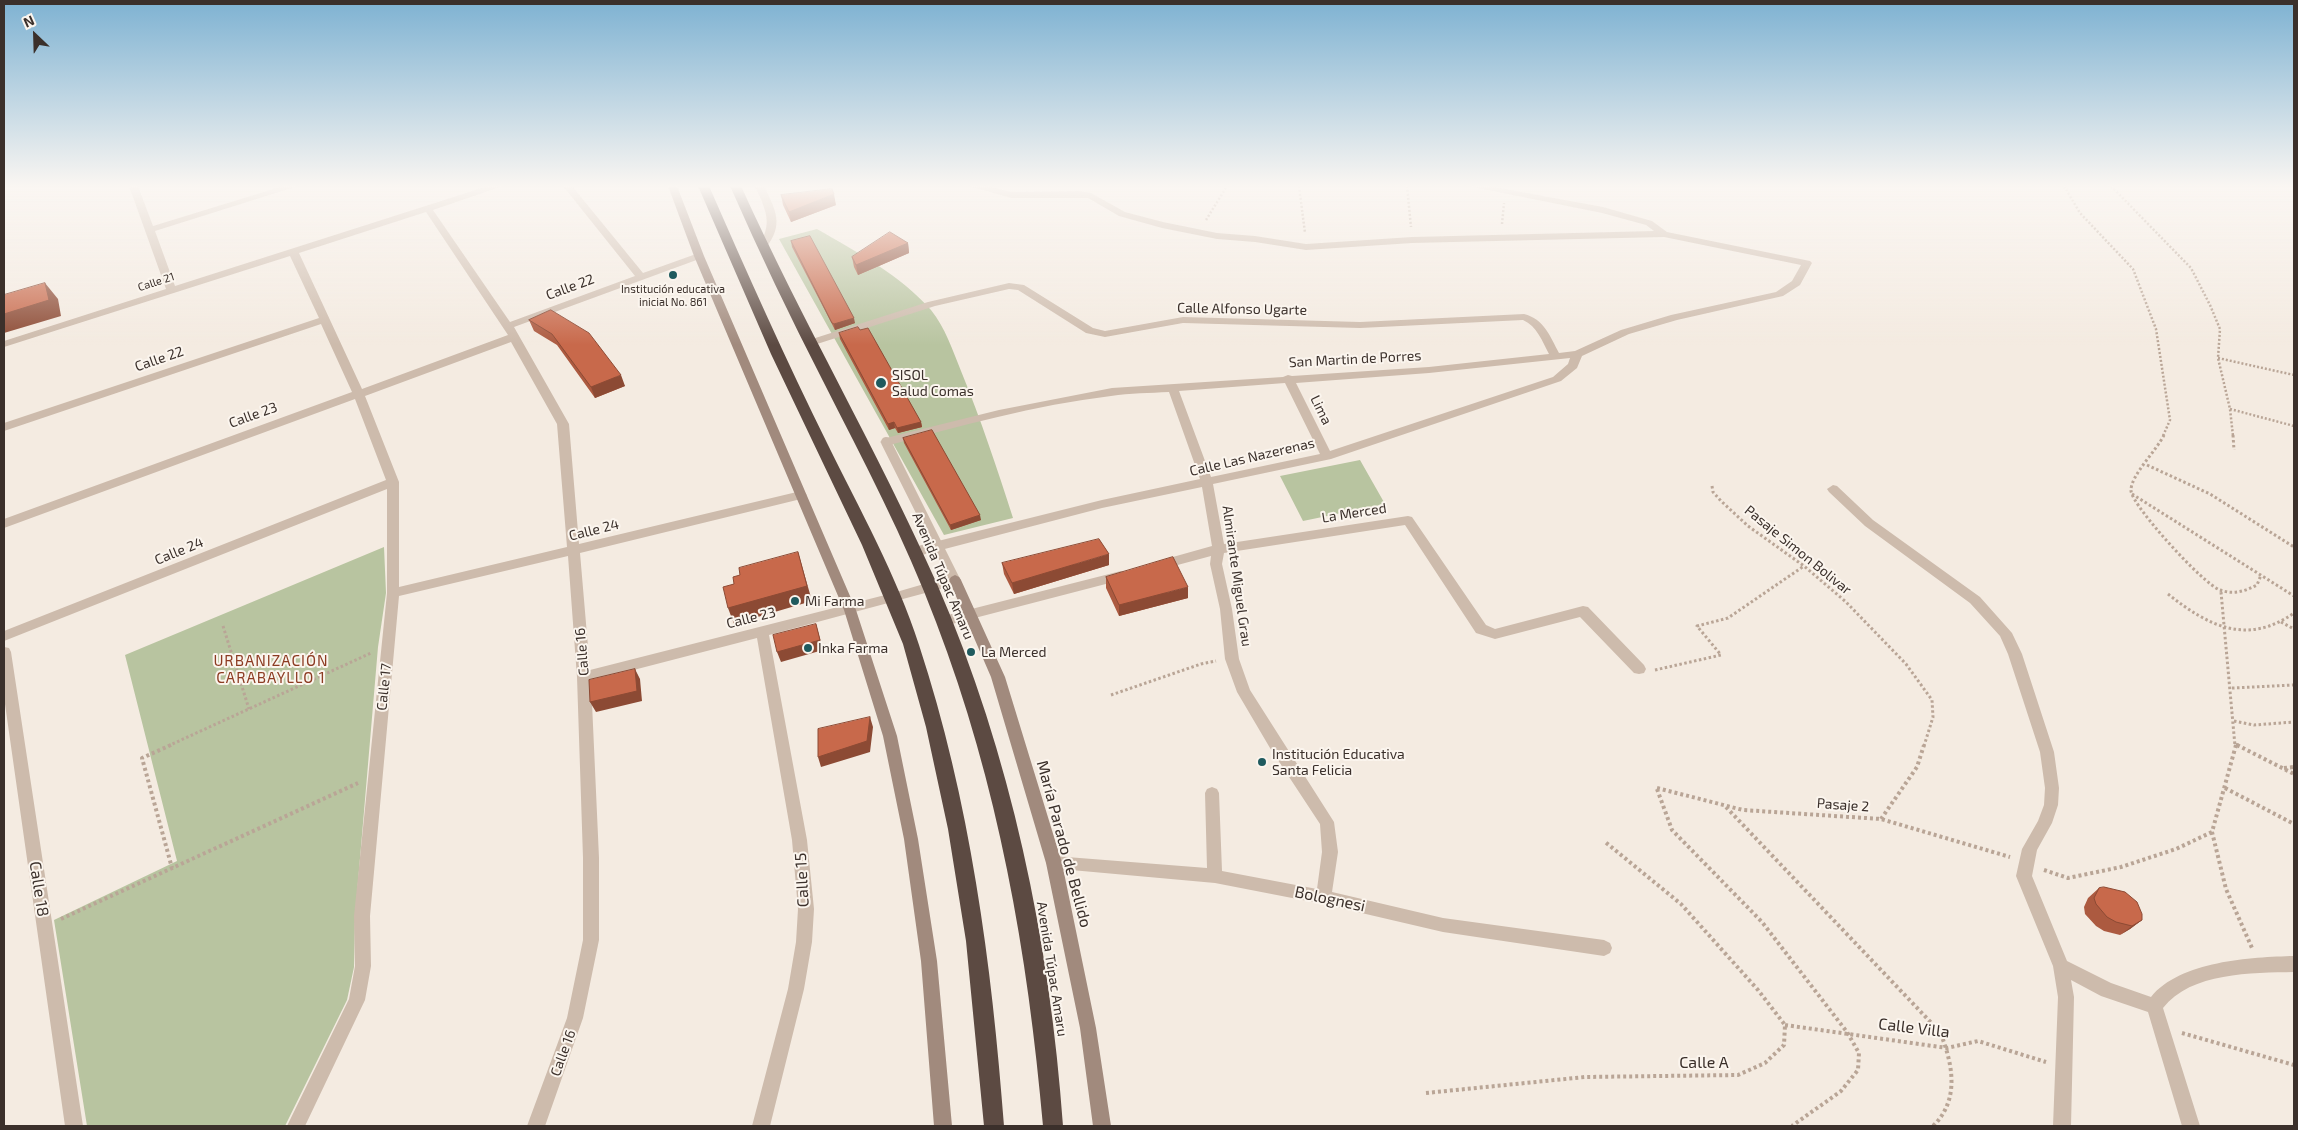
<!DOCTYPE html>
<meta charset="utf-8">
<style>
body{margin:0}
#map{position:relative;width:2298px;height:1130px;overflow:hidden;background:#f4ebe1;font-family:"Exo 2",sans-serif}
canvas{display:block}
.frame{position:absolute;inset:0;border:5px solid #3b302b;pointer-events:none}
.north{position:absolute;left:10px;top:10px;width:50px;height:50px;-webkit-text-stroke:4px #fbf5ee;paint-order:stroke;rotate:336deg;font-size:14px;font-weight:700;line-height:20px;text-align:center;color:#3b302b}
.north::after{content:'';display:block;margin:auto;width:18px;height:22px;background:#3b302b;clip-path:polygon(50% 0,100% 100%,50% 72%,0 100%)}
</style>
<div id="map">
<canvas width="2298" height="1130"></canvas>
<div class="frame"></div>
<div class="north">N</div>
</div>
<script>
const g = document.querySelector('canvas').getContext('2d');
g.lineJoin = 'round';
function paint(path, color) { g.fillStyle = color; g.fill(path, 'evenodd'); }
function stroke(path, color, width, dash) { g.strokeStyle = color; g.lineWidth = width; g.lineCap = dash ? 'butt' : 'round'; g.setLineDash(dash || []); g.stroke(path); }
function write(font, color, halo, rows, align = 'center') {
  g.font = font + ' "Exo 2",sans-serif'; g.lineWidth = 4; g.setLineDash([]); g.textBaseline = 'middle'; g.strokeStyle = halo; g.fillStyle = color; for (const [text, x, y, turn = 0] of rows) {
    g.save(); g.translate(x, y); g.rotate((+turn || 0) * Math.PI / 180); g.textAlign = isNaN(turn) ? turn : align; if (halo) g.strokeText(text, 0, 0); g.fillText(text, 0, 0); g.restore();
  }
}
const green = new Path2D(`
 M817,229C857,252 900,275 931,310C945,327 953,351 961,371C981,420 997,468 1013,518L944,535L779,239Z
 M1360,460L1385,504L1303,521L1280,476Z
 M384,547L386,593L378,647L355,917L354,967L347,1000L285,1126H87L54,920L177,861L125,655Z`);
const pathFar2 = new Path2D(`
 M1299,186L1305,233
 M1407,186L1411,227
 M2064,186L2080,213L2133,269L2156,329L2170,420L2163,436
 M2111,186L2191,268L2210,305L2220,329L2218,358L2230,409L2233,436
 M1206,220L1227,186
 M1502,224L1504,203
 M2218,358L2294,375
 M2230,409L2294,426`);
const pathFar1 = new Path2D(`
 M2164,435C2157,450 2130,476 2131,491C2133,507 2204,585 2220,590C2234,595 2245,591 2257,585L2261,575
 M2233,435L2234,450
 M2147,465L2210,494L2294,547
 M1712,486L1713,492L1721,501L1748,526L1804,566L1846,602L1906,664L1932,700L1933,717L1924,746
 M2132,494L2294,596
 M2221,592L2235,746
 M2168,594C2208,626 2247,646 2294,613
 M2281,622L2294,629
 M223,626L249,709
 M1655,670L1721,655L1697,626L1728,618L1804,566
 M2232,688L2294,685
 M1111,695L1201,664L1216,661
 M2234,721L2254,725L2294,722
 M2236,744L2240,746
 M168,746L371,653`);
const path = new Path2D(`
 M171,745L142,758L172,868
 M2236,745L2212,832L2226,889L2252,948
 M2237,745L2294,774
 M2284,768L2294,767
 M1657,788L1743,810L1881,819L2010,857
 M2225,788L2294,824
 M1657,789L1672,830L1762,922L1847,1032L1859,1053L1858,1070L1841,1091L1792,1126
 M1726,807L1940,1032C1953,1064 1960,1100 1933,1126
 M1881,819L1917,767L1924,745
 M2044,870L2068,878L2121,867L2176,849L2212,832
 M61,919L358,783
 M1785,1025L1947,1048L1978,1041L2046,1062
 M2182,1033L2294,1065
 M1426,1093L1585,1077L1738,1075L1765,1063L1784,1045L1785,1025L1758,990L1681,904L1604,841`);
const lane = new Path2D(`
 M886,442L955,580`);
const street = new Path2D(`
 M129,186H138L153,226L283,186H298L155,231L175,286L488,186H503L433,210L510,322L635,276L563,186H572L643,273L696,254H702V258L514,327L569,424L579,544L801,491L807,495L801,499L580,553L590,670L893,593L955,575L959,577L961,580L959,583L955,585L769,635L807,840L814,909L812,942L804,989L770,1126H752L788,989L796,942L798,909L792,840L757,638L591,681L599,858V940L583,1018L545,1126H527L567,1018L583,940V858L577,677L568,556L399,596L370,916L371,966L365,1000L305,1126H287L349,999L355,966L354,916L387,593V489L4,641V631L386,480L355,399L4,528V519L352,392L321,324L4,431V423L319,318L290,256L4,347V341L166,289ZM426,212L508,335L362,389L299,253ZM511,342L557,424L567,547L399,587V482L365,396Z
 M755,186H764C776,211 784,224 766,248L763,249L758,246C774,223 765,209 755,186Z
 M969,186H987L1011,192L1079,191L1091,193L1125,212L1163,222L1217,233L1255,236L1306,244L1412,237L1654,231L1646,225L1602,213L1468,186H1489L1603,207L1652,221L1667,232L1810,261L1812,263L1800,285L1783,296L1677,320L1629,334L1582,356L1577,368L1561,381L1331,459L1213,484L1224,544L1408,516L1412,517L1486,625L1495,629L1583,606L1588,607L1644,665L1646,669L1644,673L1639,674L1634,673L1580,617L1495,639L1476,633L1405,525L1224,553L1222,564L1232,609L1239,659L1250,690L1334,822L1338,852L1332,892L1443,918L1604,940L1610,943L1612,948L1610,953L1604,956L1443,932L1323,904L1215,883L1049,868L1046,863L1049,858L1054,856L1207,868L1205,793L1207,789L1212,787L1217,789L1219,793L1222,871L1317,889L1322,852L1320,824L1270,748L1237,692L1225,659L1220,609L1210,564L1211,556L1159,570L1153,565L1155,562L1212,546L1202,487L1102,508L914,557L908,552L914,547L1102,500L1200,479L1169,392C1150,393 1130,393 1111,396C1035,405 960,426 886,446L880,442L886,438L999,410L1112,388L1283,377L1288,375L1292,376L1429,367L1549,354C1542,341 1537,326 1523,320L1360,328L1183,323L1105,337L1086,333L1018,290L1009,289L935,306L814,345L810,346L805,343L806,341L928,302L1009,283L1024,285L1093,328L1105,331L1183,317L1360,322L1524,314C1544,319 1550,336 1559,353L1575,351L1621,330L1671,315L1776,292L1792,281L1801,265L1664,237L1412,243L1306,250L1255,242L1217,239L1162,228L1119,216L1088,198H1011ZM1570,358L1568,364L1553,377L1330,451L1296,383L1429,373ZM1285,383L1320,454L1211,477L1179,391Z
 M1833,485L1837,486L1873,520L1980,597L2012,633L2022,654L2054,752L2059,788L2058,805L2052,823L2037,850L2032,876L2067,961L2111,983L2151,997C2180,961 2251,957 2294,956V972C2252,973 2191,972 2163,1008L2200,1126H2182L2148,1012L2101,996L2071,980L2074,997L2071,1126H2053L2058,997L2053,966L2016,876L2022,849L2038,821L2044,805L2045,788L2040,752L2008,654L2000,636L1970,603L1865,526L1829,492L1827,489Z
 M1121,571L1125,573L1127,576L1125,579L944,626L939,625L938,621L939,617L944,616Z
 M4,647L9,648L11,652L83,1126H65L4,697Z`);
const secondary = new Path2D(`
 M668,186H677L704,256L856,610L897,736L918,839L937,961L952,1126H934L921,961L904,839L883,736L844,610L694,256Z
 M955,575L959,577L961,580L1005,677L1062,863L1096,1028L1111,1126H1093L1080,1028L1046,863L991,677L949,580L951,577Z`);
const highway = new Path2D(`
 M698,186H709C747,273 786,360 828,445C860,510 897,576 919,645C970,800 992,964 1004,1126H984L966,941L948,829L926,727L903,644L862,545L771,354Z
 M730,186H741C802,321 877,449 937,584C1011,754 1050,942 1063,1126H1043C1028,953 998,784 936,622C905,539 863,460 823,381C790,317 759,252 730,186Z`);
const wall = new Path2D(`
 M781,195L836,205L791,222L783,205Z
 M791,241L855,323L835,330L834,328L792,247Z
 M908,243L909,253L858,275L854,267L852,257Z
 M551,310L625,386L595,398L557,345L534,331L529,320Z
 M839,333L921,422L922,427L898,433L895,428L889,430L840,339Z
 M903,438L981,520L951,530L904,443Z
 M1002,563L1109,565L1014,594L1004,574Z
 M1106,577L1188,598L1119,616L1106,588Z
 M2099,888L2142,920L2130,929L2120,935L2104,931L2096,926L2085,914L2084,907L2088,898Z`);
const shadedWall = new Path2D(`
 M834,194L836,205L791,222L789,212Z
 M908,243L909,253L858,275L856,265Z
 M45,283L58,299L61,316L4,333V314Z
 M854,318L855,323L835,330L834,324Z
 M621,375L625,386L595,398L591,387Z
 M894,422L895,428L889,430L888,424Z
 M921,422L922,427L898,433L897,428Z
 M980,515L981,520L951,530L950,525Z
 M798,552L812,601L734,624L728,608Z
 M1109,554V565L1014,594L1012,583Z
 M1188,587V598L1119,616V605Z
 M816,624L823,650L781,662L777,652Z
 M635,669L640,679L642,701L596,712L590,702Z
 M870,717L873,727L870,752L821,767L818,757Z
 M2142,920L2130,929L2120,935L2132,926Z`);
const building = new Path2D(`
 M832,189L834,194L789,212L781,195Z
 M890,232L908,243L856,265L852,257Z
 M810,236L854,318L834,324L832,323L791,241Z
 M45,283L49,300L4,314V295Z
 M551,310L589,333L621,375L591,387L552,334L529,320Z
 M858,327L860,330L868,328L921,422L897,428L894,422L888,424L839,333Z
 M932,430L980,515L950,525L903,438Z
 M1099,539L1109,554L1012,583L1002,563Z
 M798,552L807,586L728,608L723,587L734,584L733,577L740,575L739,568Z
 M1173,557L1188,587L1119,605L1106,577Z
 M816,624L820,640L777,652L773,635Z
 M635,669L637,691L590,702L589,680Z
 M870,717L867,741L818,757V729Z
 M2104,887L2125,892L2137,902L2142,914V920L2132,926L2116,922L2107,917L2096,904L2094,898L2099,888Z`);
const markers = [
 [673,275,5,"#1f5a5e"],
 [881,383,6,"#1f5a5e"],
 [795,601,5,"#1f5a5e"],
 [808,648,5,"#1f5a5e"],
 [971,652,5,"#1f5a5e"],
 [1262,762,5,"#1f5a5e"]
];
const farStreetnames = [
 ["Calle 21",156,282,-18]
];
const farPoinames = [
 ["Institución educativa",673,289],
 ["inicial No. 861",673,302]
];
const streetNames = [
 ["Calle 22",570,287,-20],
 ["Calle Alfonso Ugarte",1242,309,1],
 ["Calle 22",159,359,-19],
 ["San Martin de Porres",1355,359,-3],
 ["Lima",1321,410,64],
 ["Calle 23",253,415,-20],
 ["Calle Las Nazerenas",1252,457,-13],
 ["La Merced",1354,513,-9],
 ["Calle 24",594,530,-14],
 ["Pasaje Simon Bolivar",1798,550,39],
 ["Calle 24",179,551,-22],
 ["Avenida Túpac Amaru",943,576,67],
 ["Almirante Miguel Grau",1237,576,82],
 ["Calle 23",751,618,-14],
 ["Calle 16",582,652,-95],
 ["Calle 17",384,687,-84],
 ["Pasaje 2",1843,805,4],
 ["Avenida Túpac Amaru",1052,969,81],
 ["Calle 16",563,1053,-70]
];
const poiNames = [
 ["SISOL",892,375],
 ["Salud Comas",892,391],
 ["Mi Farma",805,601],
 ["Inka Farma",818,648],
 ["La Merced",981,652],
 ["Institución Educativa",1272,754],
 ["Santa Felicia",1272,770]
];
const neighbourhoodNames = [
 ["URBANIZACIÓN",271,661],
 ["CARABAYLLO 1",271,678]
];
const nearStreetnames = [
 ["María Parado de Bellido",1064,844,75],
 ["Calle 15",802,880,-93],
 ["Calle 18",39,889,81],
 ["Bolognesi",1330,899,12],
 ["Calle Villa",1914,1028,7],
 ["Calle A",1704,1063]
];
paint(green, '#b8c4a0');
stroke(pathFar2, '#b9a596', 2.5, [2, 2]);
stroke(pathFar1, '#b9a596', 3, [2.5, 2.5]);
stroke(path, '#b9a596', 4, [3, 3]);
stroke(lane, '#cdbbac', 10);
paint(street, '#cdbbac');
paint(secondary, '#a18a7d');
paint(highway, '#5c4a42');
paint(wall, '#ac5a40');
paint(shadedWall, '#8c4a34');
paint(building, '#c8694b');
stroke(building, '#8c4a34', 1);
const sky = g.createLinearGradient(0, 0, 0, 345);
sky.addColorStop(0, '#7eb2d2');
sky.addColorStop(0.54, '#faf6f2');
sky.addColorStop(1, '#faf6f200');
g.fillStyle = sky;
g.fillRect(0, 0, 2298, 345);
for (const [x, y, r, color] of markers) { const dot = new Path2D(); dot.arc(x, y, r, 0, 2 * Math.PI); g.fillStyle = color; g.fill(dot); stroke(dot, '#fbf5ee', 2); }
write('11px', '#3b302b', '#fbf5ee', farStreetnames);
write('11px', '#3b302b', '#fbf5ee', farPoinames);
write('14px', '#3b302b', '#fbf5ee', streetNames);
write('14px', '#3b302b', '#fbf5ee', poiNames, 'left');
g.letterSpacing = '1px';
write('15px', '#8c3b22', '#fbf5ee', neighbourhoodNames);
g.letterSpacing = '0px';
write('16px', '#3b302b', '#fbf5ee', nearStreetnames);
</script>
